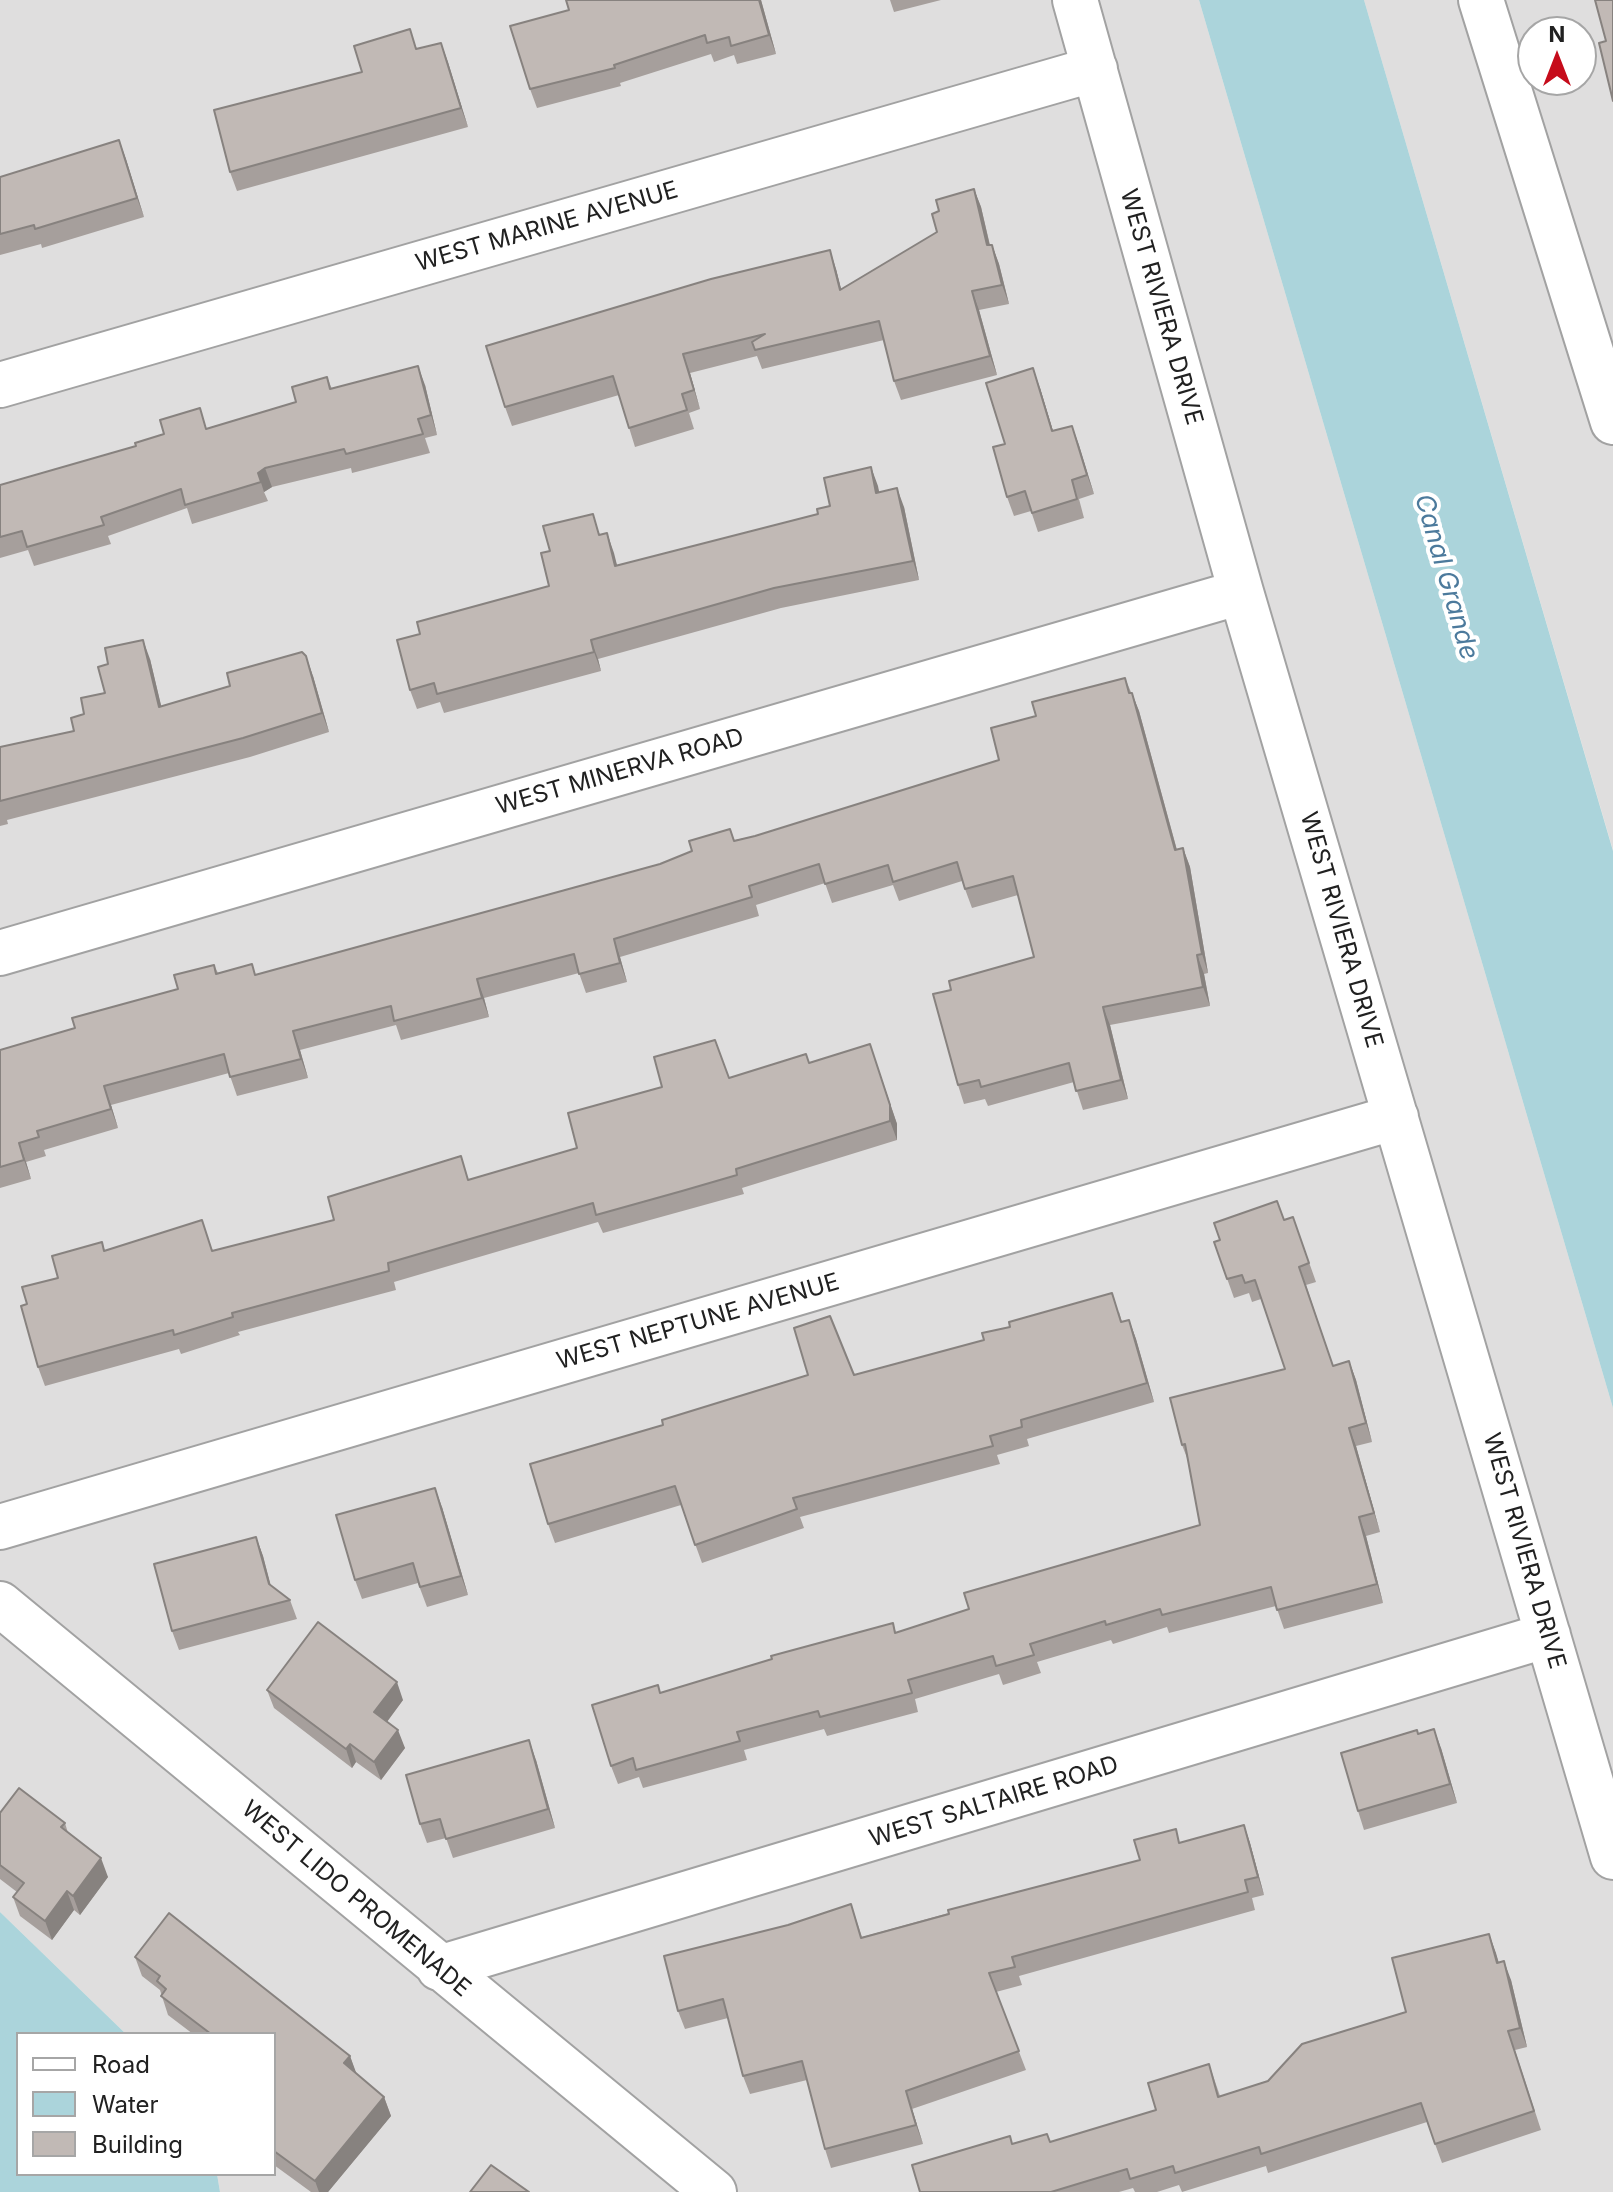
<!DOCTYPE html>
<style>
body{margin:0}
#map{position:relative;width:1613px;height:2192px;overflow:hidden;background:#f1ede8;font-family:Inter,sans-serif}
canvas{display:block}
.legend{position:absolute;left:16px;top:2032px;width:260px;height:144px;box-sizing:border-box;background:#fff;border:2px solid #a6a6a6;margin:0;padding:10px 14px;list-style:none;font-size:24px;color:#212121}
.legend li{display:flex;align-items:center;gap:16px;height:40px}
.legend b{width:40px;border:2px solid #a6a6a6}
.north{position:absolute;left:1517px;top:16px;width:80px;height:80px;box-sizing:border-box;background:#fff;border:2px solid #a6a6a6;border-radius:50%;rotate:0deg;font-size:22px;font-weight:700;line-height:32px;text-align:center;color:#212121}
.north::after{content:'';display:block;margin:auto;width:28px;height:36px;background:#c60c1b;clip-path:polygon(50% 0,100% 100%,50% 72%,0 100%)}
</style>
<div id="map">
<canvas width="1613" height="2192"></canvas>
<ul class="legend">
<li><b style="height:10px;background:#fff"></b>Road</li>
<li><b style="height:22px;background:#abd4db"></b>Water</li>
<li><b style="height:22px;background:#c1b9b5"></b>Building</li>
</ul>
<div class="north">N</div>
</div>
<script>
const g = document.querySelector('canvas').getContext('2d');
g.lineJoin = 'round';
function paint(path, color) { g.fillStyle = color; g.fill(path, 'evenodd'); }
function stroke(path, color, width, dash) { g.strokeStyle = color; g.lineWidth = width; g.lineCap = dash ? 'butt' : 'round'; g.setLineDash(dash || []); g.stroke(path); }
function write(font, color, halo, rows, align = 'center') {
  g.font = font + ' Inter,sans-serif'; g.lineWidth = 8; g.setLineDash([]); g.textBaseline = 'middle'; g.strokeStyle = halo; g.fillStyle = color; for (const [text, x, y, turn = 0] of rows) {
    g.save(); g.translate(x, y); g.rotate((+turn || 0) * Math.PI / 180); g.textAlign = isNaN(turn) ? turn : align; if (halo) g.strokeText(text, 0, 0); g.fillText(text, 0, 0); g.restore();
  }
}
const residential = new Path2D(`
 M0,0H1199L1613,1408V2192H220L217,2174H274V2034H126L0,1912Z
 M1364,0H1613V850ZM1533,32H1581V80H1533Z`);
const water = new Path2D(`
 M1199,0H1364L1613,851V1408Z
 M0,1912L126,2034H18V2174H217L220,2192H0Z`);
const minor = new Path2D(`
 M1075,0L1241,592L1613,1857
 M1481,0L1613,422
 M0,385L1095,69
 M0,953L1241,592
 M0,1527L1396,1117
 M0,1604L714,2192
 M439,1968L1548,1635`);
const wall = new Path2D(`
 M566,0H761L776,54L737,64L734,55L714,62L711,54L620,83L621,86L537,108L530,89L569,10Z
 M890,0H941L894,12Z
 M441,43L468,127L237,191L230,172L362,72L417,49Z
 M119,140L144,217L42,248L41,244L0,255V177Z
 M974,189L981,207L990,245H992L999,264L1009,304L979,310L997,375L901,400L894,381L884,340L762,369L757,356L690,373L700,409L689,413L694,429L635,447L619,395L512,426L505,407L836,269L841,289L937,232L939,211Z
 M327,377L332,389L425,385L437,435L425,438L430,453L352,473L351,468L272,487L264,492L268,501L192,524L187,508L108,536L111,544L34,566L28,550L0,558V485L207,429L296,402Z
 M1040,388L1053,431L1072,426L1094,494L1079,499L1084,518L1038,532L1031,511L1014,516L1007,497L1005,444Z
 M871,467L879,492L904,507L919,580L781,608L598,659L601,671L444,713L440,702L417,709L410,690L420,634L549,586L601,535L607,533L617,566L818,514L830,506Z
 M150,659L161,706L313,676L329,732L250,757L7,820L8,824L0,826V747L74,731L84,714L105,693Z
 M1125,678L1139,711L1177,850L1183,848L1190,867L1208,973L1204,974L1210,1006L1110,1025L1128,1099L1083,1110L1074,1082L988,1106L985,1099L964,1104L958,1085L951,990L1034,957L1018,895L972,908L962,881L899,901L893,885L832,903L825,883L756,905L759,916L620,957L627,982L586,993L579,973L484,998L489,1017L401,1040L396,1025L300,1050L308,1078L237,1096L229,1073L111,1105L118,1128L44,1150L46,1156L26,1162L31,1179L0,1188V1050L75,1028L178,989L214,965L218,973L252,964L255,975L660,864L735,840L755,836L999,760L1036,716Z
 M870,1044L897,1124V1140L742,1188L744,1194L603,1233L598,1222L394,1282L396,1290L238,1332L240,1335L181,1354L179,1349L45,1386L38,1367L27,1304L102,1242L105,1251H213L334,1220L577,1148L729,1078L809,1063Z
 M1293,1217L1316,1282L1306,1285L1333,1366L1349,1361L1356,1380L1372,1442L1356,1446L1380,1532L1366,1536L1383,1603L1284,1629L1276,1606L1169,1633L1167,1627L1113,1644L1111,1640L1037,1662L1041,1673L1003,1685L999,1674L915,1699L918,1712L827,1736L824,1729L744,1750L747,1760L643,1788L639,1777L618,1784L611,1766L661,1693L893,1623L896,1633L969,1609L1200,1525L1189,1463L1182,1445L1285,1369L1261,1299L1252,1302L1249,1293L1234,1298L1214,1242Z
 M1119,1312L1122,1322L1129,1320L1136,1339L1154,1402L1027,1439L1029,1446L997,1455L1000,1464L800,1517L804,1528L702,1563L681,1505L555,1543L548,1524L854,1375Z
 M442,1507L468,1595L427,1607L418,1583L362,1599L355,1580Z
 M256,1537L263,1556L271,1586L290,1600L297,1619L179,1650L172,1631Z
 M267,1690L403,1700L387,1722L405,1748L381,1780L356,1762L352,1768L274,1708Z
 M1418,1734L1441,1748L1457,1803L1364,1830L1358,1811Z
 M536,1760L555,1828L453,1858L446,1838L427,1843L420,1824Z
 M0,1813L65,1823L68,1833L108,1877L80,1915L74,1910L52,1940L20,1916L13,1897L17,1892L0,1879Z
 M1244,1825L1250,1843L1264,1895L1252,1898L1255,1910L1019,1976L1022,1985L996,1992L1026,2070L912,2109L923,2144L831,2168L825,2149L807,2080L750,2094L743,2076L728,2018L685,2029L678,2011L788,1925L851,1904L862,1937L1140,1860L1181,1843Z
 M1489,1934L1499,1963L1511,1980L1527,2047L1515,2050L1541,2130L1442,2163L1427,2122L1268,2173L1266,2166L1182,2192L1179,2185L1157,2192H1135L1133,2188L1119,2192H920L1013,2144L1050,2142L1156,2110L1209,2064L1220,2096L1268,2081L1406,2012Z
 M135,1957L350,2056L356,2074L384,2097L391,2116L328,2192H311L274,2165V2034H193L168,2015L160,1990L142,1976Z`);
const shadedWall = new Path2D(`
 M759,0H761L776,54L769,35Z
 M441,43L448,62L468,127L461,108Z
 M119,140L126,159L144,217L137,198Z
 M974,189L981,207L994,264L987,245Z
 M992,245L999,264L1009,304L1002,285Z
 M830,250L836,269L846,308L840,290Z
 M972,291L979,310L997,375L990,356Z
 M683,354L690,373L700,409L694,390Z
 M418,366L425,385L437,435L431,415Z
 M1033,368L1040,388L1059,451L1052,431Z
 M1072,426L1079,445L1094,494L1087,475Z
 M871,467L878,486L883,512L876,493Z
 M265,468L272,487L264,492L258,473Z
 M897,488L904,507L919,580L913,561Z
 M607,533L614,553L622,585L615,566Z
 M143,640L150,659L166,726L159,707Z
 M591,640L598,659L601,671L594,652Z
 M306,656L313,676L329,732L322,713Z
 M1132,693L1139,711L1182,869L1175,850Z
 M1183,848L1190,867L1208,973L1202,954Z
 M614,939L620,957L627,982L620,963Z
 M1197,955L1204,974L1210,1006L1203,987Z
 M477,979L484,998L489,1017L482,998Z
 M1103,1007L1110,1025L1128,1099L1121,1080Z
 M293,1031L300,1050L308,1078L301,1059Z
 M870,1044L897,1124V1140L890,1121Z
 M104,1086L111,1105L118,1128L111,1109Z
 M19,1143L26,1162L31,1179L24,1160Z
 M1129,1320L1136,1339L1154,1402L1147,1383Z
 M1349,1361L1356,1380L1372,1442L1366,1423Z
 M1349,1428L1356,1446L1380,1532L1374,1513Z
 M435,1488L442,1507L468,1595L461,1576Z
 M1359,1517L1366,1536L1383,1603L1377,1584Z
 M256,1537L263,1556L275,1603L269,1584Z
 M397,1682L403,1700L380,1731L374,1712Z
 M1434,1729L1441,1748L1457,1803L1450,1784Z
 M398,1730L405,1748L381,1780L374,1762Z
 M529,1740L536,1760L555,1828L548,1809Z
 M350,1744L356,1762L352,1768L346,1749Z
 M1244,1825L1250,1843L1264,1895L1258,1877Z
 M101,1858L108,1877L80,1915L73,1896Z
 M67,1891L74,1910L52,1940L45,1921Z
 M1489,1934L1496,1953L1504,1982L1497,1963Z
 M1504,1961L1511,1980L1527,2047L1520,2028Z
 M350,2056L357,2075L344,2063Z
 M906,2091L912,2109L923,2144L916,2125Z
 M384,2097L391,2116L328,2192H319L315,2181Z`);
const building = new Path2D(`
 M566,0H759L769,35L731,46L729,37L707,43L705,35L614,65L615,68L530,89L510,26L569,10Z
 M1595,0H1613V101L1599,43L1606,41Z
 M410,29L416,49L441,43L461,108L230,172L214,110L362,72L354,46Z
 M119,140L137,198L35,229L34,225L0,234V177Z
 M974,189L987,245H992L1002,285L972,291L990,356L894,381L879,321L755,350L752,342L765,334L683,354L694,390L682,394L687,410L629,428L613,376L505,407L486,346L711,279L830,250L840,290L937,232L932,214L939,211L936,200Z
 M418,366L431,415L418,419L423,434L346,454L344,449L265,468L258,473L261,482L185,505L181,489L101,517L104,525L27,547L22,531L0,537V485L136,446L135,443L164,434L160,420L200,408L206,429L296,402L292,387L327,377L330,389Z
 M1033,368L1052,431L1072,426L1087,475L1072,480L1077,499L1032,513L1025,491L1007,497L993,447L1005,444L986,383Z
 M871,467L876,493L897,488L913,561L774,588L591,640L594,652L437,694L434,683L410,690L397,640L420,634L417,622L549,586L541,553L550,551L543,526L593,514L599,535L607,533L615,566L818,514L817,509L830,506L824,478Z
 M143,640L159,707L230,686L227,673L302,652L306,656L322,713L243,738L0,801V747L74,731L71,718L84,714L81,698L105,693L98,667L108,664L105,648Z
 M1125,678L1129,693H1132L1175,850L1183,848L1202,954L1197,955L1203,987L1103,1007L1121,1080L1076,1091L1069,1063L981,1087L979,1080L958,1085L933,994L951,990L949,981L1034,957L1013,876L965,889L957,862L893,882L888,865L825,884L819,864L749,886L752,897L614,939L620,963L579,974L574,954L477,979L482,998L394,1021L391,1006L293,1031L301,1059L230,1077L224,1054L104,1086L111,1109L37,1131L39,1137L19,1143L24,1160L0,1167V1050L75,1028L72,1018L178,989L174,975L214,965L216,974L252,964L255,975L660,864L692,851L689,841L730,829L734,841L755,836L999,760L991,728L1036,716L1032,702Z
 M715,1040L729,1078L806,1054L809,1063L870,1044L890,1105V1121L736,1169L737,1175L682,1191L596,1215L593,1203L388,1263L389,1271L232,1313L233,1317L174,1335L173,1330L38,1367L21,1306L27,1304L22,1287L58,1278L52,1256L102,1242L104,1251L202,1220L212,1251L334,1220L328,1197L461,1156L468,1180L577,1148L568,1113L662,1087L654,1057Z
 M1277,1201L1284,1220L1293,1217L1309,1263L1299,1267L1333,1366L1349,1361L1366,1423L1349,1428L1374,1513L1359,1517L1377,1584L1277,1610L1271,1587L1162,1615L1160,1609L1106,1625L1105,1621L1030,1644L1034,1655L996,1666L993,1656L908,1680L912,1693L820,1717L818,1711L737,1732L740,1741L636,1770L633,1758L611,1766L592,1705L658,1685L660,1693L772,1659L771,1656L893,1623L895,1633L969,1609L964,1593L1200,1525L1185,1444L1182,1445L1170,1398L1285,1369L1255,1280L1245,1283L1242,1275L1227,1279L1214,1242L1220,1240L1214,1223Z
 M1112,1293L1121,1322L1129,1320L1147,1383L1021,1420L1022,1427L990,1436L993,1446L793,1498L797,1509L695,1545L675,1486L548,1524L530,1464L663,1425L662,1420L808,1375L794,1328L830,1316L854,1375L984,1340L982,1333L1010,1327L1009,1322Z
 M435,1488L461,1576L420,1587L413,1563L355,1580L336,1515Z
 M256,1537L269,1584L290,1600L172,1631L154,1564Z
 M318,1622L397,1682L374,1712L398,1730L374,1762L350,1744L346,1749L267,1690Z
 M1434,1729L1450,1784L1358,1811L1341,1753L1417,1730L1418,1734Z
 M529,1740L548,1809L446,1839L440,1819L420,1824L406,1775Z
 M19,1788L65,1823L61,1827L101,1858L73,1896L67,1891L45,1921L13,1897L24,1883L0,1865V1813Z
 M1244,1825L1258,1877L1245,1880L1248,1892L1012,1957L1015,1967L989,1973L1019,2051L906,2091L916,2125L825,2149L802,2061L743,2076L723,1999L678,2011L664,1956L788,1925L851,1904L861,1938L949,1914L948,1910L1140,1860L1134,1840L1176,1829L1179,1843Z
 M169,1913L350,2056L344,2063L384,2097L315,2181L274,2151V2034H211L161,1996L166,1989L157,1981L160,1976L135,1957Z
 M1489,1934L1497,1963L1504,1961L1520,2028L1508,2031L1534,2111L1435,2144L1421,2103L1261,2154L1259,2147L1175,2173L1173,2166L1130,2179L1127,2169L1051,2192H920L912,2165L1010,2136L1012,2144L1047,2134L1050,2142L1156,2110L1148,2083L1209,2064L1218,2097L1268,2081L1302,2044L1406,2012L1392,1958Z
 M491,2165L529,2192H470Z`);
const streetNames = [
 ["WEST MARINE AVENUE",547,227,-16],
 ["WEST RIVIERA DRIVE",1161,307,74],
 ["WEST MINERVA ROAD",620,772,-16],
 ["WEST RIVIERA DRIVE",1341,930,74],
 ["WEST NEPTUNE AVENUE",698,1322,-16],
 ["WEST RIVIERA DRIVE",1524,1551,74],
 ["WEST SALTAIRE ROAD",994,1802,-17],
 ["WEST LIDO PROMENADE",356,1899,40]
];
const waterNames = [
 ["Canal Grande",1446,577,74]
];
paint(residential, '#dfdede');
paint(water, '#abd4db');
stroke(minor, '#a2a2a2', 48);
stroke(minor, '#fff', 44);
paint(wall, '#a69f9c');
paint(shadedWall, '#87827f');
paint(building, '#c1b9b5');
stroke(building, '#87827f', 2);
write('24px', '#212121', '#fff', streetNames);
write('italic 26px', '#4c7a9c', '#fff', waterNames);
</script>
